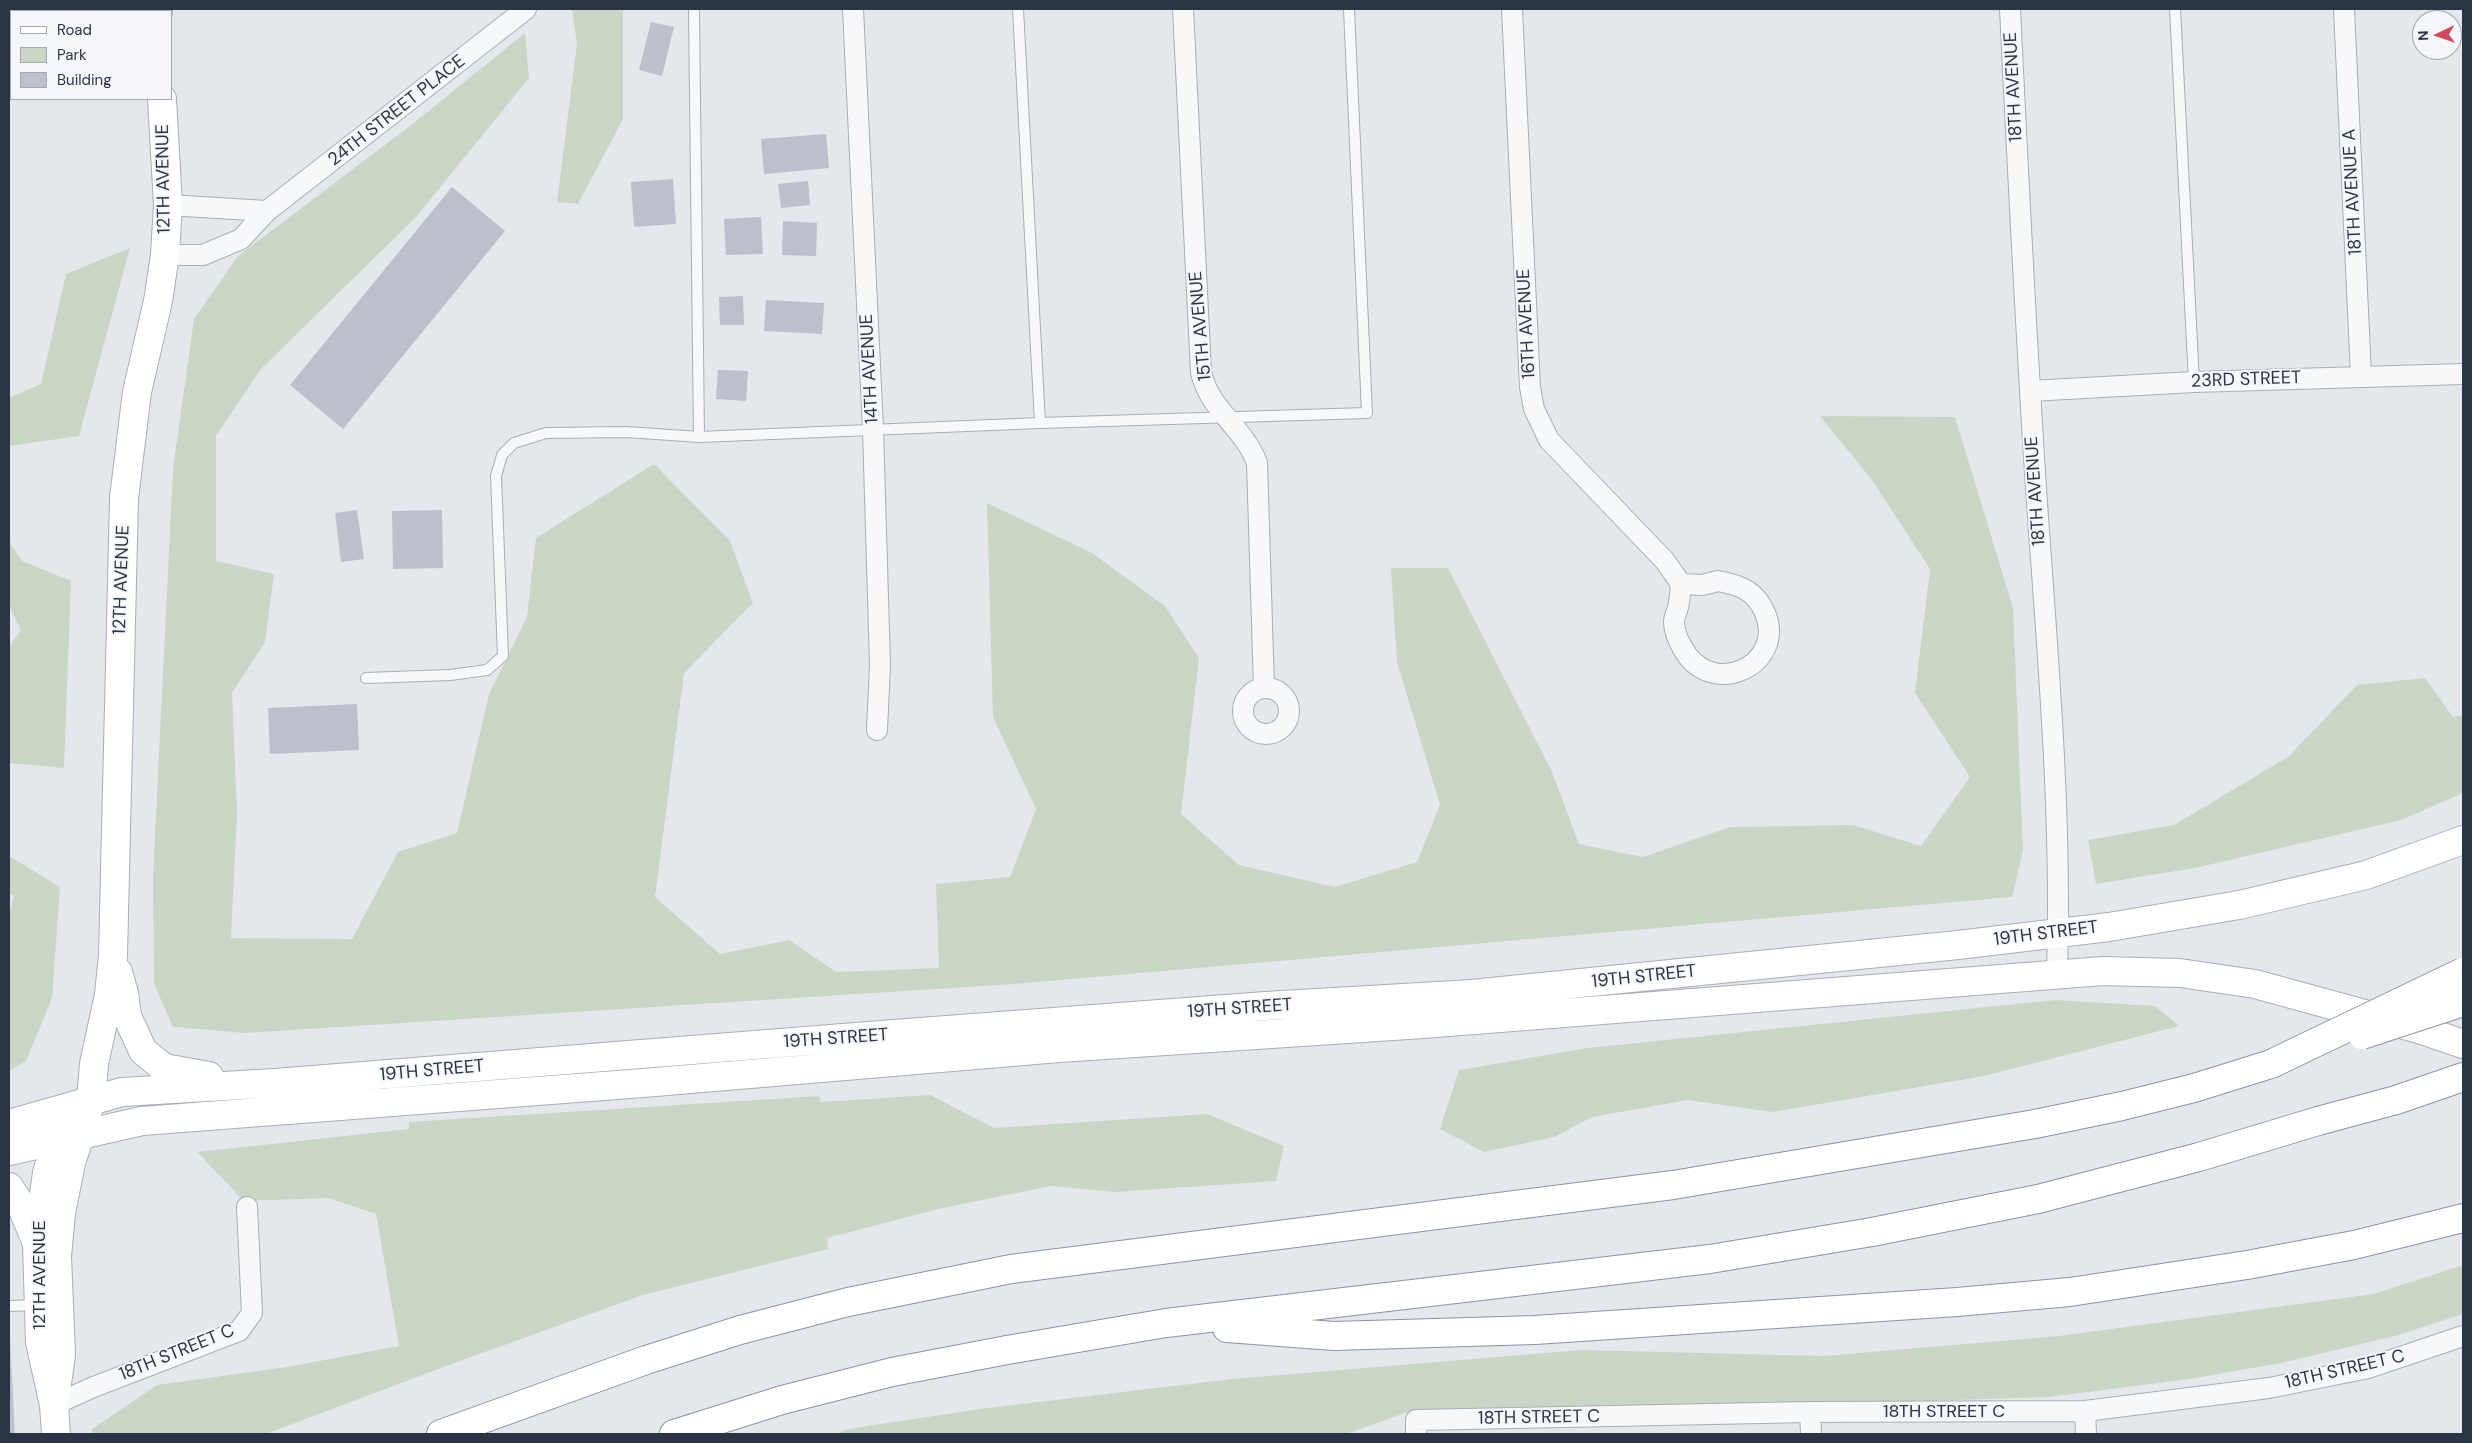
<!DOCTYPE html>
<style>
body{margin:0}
#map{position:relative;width:2472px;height:1443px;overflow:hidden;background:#e4e7ec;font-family:"DM Sans",sans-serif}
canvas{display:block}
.frame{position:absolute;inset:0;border:10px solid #2b3445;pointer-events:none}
.legend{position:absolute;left:10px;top:10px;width:162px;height:90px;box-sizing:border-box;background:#f4f6f9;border:1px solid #a4a8b1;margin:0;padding:6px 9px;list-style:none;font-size:15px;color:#2b3445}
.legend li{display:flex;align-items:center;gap:10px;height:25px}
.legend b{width:25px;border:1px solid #a4a8b1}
.north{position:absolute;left:2412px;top:10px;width:50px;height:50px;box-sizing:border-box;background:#f4f6f9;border:1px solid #a4a8b1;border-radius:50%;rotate:267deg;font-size:14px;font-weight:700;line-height:20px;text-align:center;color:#2b3445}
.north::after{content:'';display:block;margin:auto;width:18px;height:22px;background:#d1495b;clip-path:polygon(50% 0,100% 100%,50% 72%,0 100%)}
</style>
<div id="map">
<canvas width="2472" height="1443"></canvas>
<div class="frame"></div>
<ul class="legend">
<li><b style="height:6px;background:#fff"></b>Road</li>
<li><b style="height:14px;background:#c9d6c5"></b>Park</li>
<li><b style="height:14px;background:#bbc0ca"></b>Building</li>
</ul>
<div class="north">N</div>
</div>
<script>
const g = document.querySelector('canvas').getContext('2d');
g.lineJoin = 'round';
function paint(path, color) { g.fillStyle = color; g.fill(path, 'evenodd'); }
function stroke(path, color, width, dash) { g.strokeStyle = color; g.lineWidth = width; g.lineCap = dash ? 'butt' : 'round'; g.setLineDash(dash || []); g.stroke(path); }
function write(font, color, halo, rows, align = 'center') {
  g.font = font + ' "DM Sans",sans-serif'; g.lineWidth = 4; g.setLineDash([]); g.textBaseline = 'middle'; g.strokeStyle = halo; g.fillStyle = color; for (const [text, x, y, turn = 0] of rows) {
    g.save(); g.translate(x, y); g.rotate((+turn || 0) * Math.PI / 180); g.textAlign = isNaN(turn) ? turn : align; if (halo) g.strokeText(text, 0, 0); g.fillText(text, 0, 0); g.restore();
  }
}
const green = new Path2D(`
 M572,9H623V119L578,204L557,202L577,44Z
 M525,33L529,78L416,217L261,369L216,436V561L274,574L265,642L232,693L237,812L231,938L352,939L398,852L457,833L489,694L527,617L536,538L654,464L730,541L753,603L684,673L655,897L720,954L789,940L836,972L939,968L936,884L1010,877L1036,809L993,717L987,503L1092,553L1165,606L1199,658L1181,814L1239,865L1335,887L1417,862L1440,805L1397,662L1391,568H1448L1552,772L1579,844L1643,857L1730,827L1853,825L1921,846L1970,777L1915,693L1930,569L1872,480L1820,416L1955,417L2013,608L2023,851L2012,897L1015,984L245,1033L173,1027L154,984L153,877L173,469L194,319L238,256L410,126Z
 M130,248L79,436L9,446V398L41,384L66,274Z
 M9,541L22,561L71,581L64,768L9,763V647L21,630L9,605Z
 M2425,678L2453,717L2463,715V793L2401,820L2195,868L2096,884L2088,840L2174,825L2288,757L2357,685Z
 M9,856L60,887L52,998L26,1061L9,1071V915L14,896L9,893Z
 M2055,1000L2155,1006L2179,1026L1984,1076L1773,1112L1688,1100L1592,1117L1554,1137L1484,1152L1440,1129L1459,1070L1588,1048Z
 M930,1095L994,1128L1207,1114L1284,1146L1276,1181L1115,1192L1051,1186L938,1209L827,1238L828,1249L643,1295L446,1366L266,1434H92V1429L157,1385L287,1367L399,1346L376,1214L328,1198L244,1201L197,1152L409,1129V1122L820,1096V1102Z
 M2463,1265V1314L2395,1336L2281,1363L2189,1379L2049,1397L1925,1401L1553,1407L1405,1413L1346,1434H836L848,1429L980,1409L1232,1379L1581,1350L1824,1356L2059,1336L2374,1294Z`);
const building = new Path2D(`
 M651,22L674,27L662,76L639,70Z
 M826,134L829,168L764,174L761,139Z
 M673,179L676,224L634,227L631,182Z
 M808,181L810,205L781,208L778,184Z
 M452,187L505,231L343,429L290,385Z
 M761,217L763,254L726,255L724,219Z
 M783,221L817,223L816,256L782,255Z
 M743,296L744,325H720L719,297Z
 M766,300L824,303L822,334L764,331Z
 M718,370L748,371L746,401L716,399Z
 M357,510L364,559L341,562L335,513Z
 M442,510L443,568L393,569L392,511Z
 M357,704L359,750L270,754L268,708Z
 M9,1341H10L15,1434H9Z`);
const lane = new Path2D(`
 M1018,9L1040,423
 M2175,9L2194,382
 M694,12L699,437
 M366,678L450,675L487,670L503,656L496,476L502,455L514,443L546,433L627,432L699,437L1040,423L1367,413L1349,9
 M9,1306L37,1305`);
const street = new Path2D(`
 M853,9L873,429L880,665L877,730
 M1183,9L1201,372C1209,410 1244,427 1257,463L1264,688
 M1512,9L1530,387L1534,409L1549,440L1665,561L1681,584
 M2010,9C2018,174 2026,338 2037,503C2048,660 2062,816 2057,973
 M2344,9L2361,376
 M168,205L267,211
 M165,255H203L241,239L267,211L526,9
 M2030,391L2194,382L2463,374
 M1718,581C1740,585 1756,591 1765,613C1787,664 1711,702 1682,647C1678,640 1674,630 1674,622C1674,617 1677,612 1678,607C1680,600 1680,592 1681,584L1702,585Z
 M1243 711a23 23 0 1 1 46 0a23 23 0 1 1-46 0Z
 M54,1405L91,1388L239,1331L252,1313L247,1207
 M2085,1411L2086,1434
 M1810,1412L1811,1434
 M1416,1434V1420L1810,1412L2085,1411L2269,1388L2368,1368L2463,1336`);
const secondary = new Path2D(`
 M158,9V11
 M118,972L124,993L127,1016L143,1051L164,1068L209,1076
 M9,1124L122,1092L275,1083L894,1034L1266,1006L1472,994L1958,945L2109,927L2239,905L2366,875L2463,840
 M9,1151L142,1121L643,1083L1059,1048L1423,1024L2103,971L2180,973L2255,984L2419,1029L2463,1044
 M9,1187L21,1205L36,1241
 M54,1405L61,1355L57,1256L61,1213L71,1163L91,1101L94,1064L109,995L113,955L124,498L137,392L158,301L165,255L168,205L162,99
 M56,1434L54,1405L40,1342L37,1244L47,1173L62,1125`);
const highway = new Path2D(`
 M1227,1328L1334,1336L1535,1330L1957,1302L2070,1292L2247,1265L2354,1245L2463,1218
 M441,1434L646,1360L740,1330L848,1302L1011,1269L1673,1185L2035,1124L2122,1106L2194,1088L2271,1064
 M674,1434L782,1400L892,1372L1007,1350L1166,1323L1710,1259L1872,1232L2038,1199L2199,1157L2318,1121L2396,1100L2463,1077`);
const highwayBridge = new Path2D(`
 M2362,1035L2463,1002
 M2271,1064L2463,972`);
const streetNames = [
 ["18TH AVENUE",2014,87,-93],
 ["24TH STREET PLACE",397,111,-38],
 ["12TH AVENUE",164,179,-91],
 ["18TH AVENUE A",2353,192,-93],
 ["16TH AVENUE",1527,324,-93],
 ["15TH AVENUE",1201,326,-95],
 ["14TH AVENUE",870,369,-93],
 ["23RD STREET",2246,380,-2],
 ["18TH AVENUE",2036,491,-94],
 ["12TH AVENUE",122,580,-88],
 ["19TH STREET",2046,934,-7],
 ["19TH STREET",1644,977,-6],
 ["19TH STREET",1240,1009,-4],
 ["19TH STREET",836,1039,-4],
 ["19TH STREET",432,1071,-5],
 ["12TH AVENUE",40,1275,-90],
 ["18TH STREET C",177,1353,-22],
 ["18TH STREET C",2345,1370,-13],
 ["18TH STREET C",1944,1412],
 ["18TH STREET C",1539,1418,-1]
];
paint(green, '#c9d6c5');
paint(building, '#bbc0ca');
stroke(lane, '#a9aeb7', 12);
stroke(street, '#a9aeb7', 22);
stroke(secondary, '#a9aeb7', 30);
stroke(highway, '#8b94a3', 30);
stroke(lane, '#f7f8fa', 10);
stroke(street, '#f7f8fa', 20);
stroke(secondary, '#fff', 28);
stroke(highway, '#fff', 28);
stroke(highwayBridge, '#8b94a3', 30, []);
stroke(highwayBridge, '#fff', 28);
write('18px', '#2b3445', '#f4f6f9', streetNames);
</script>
